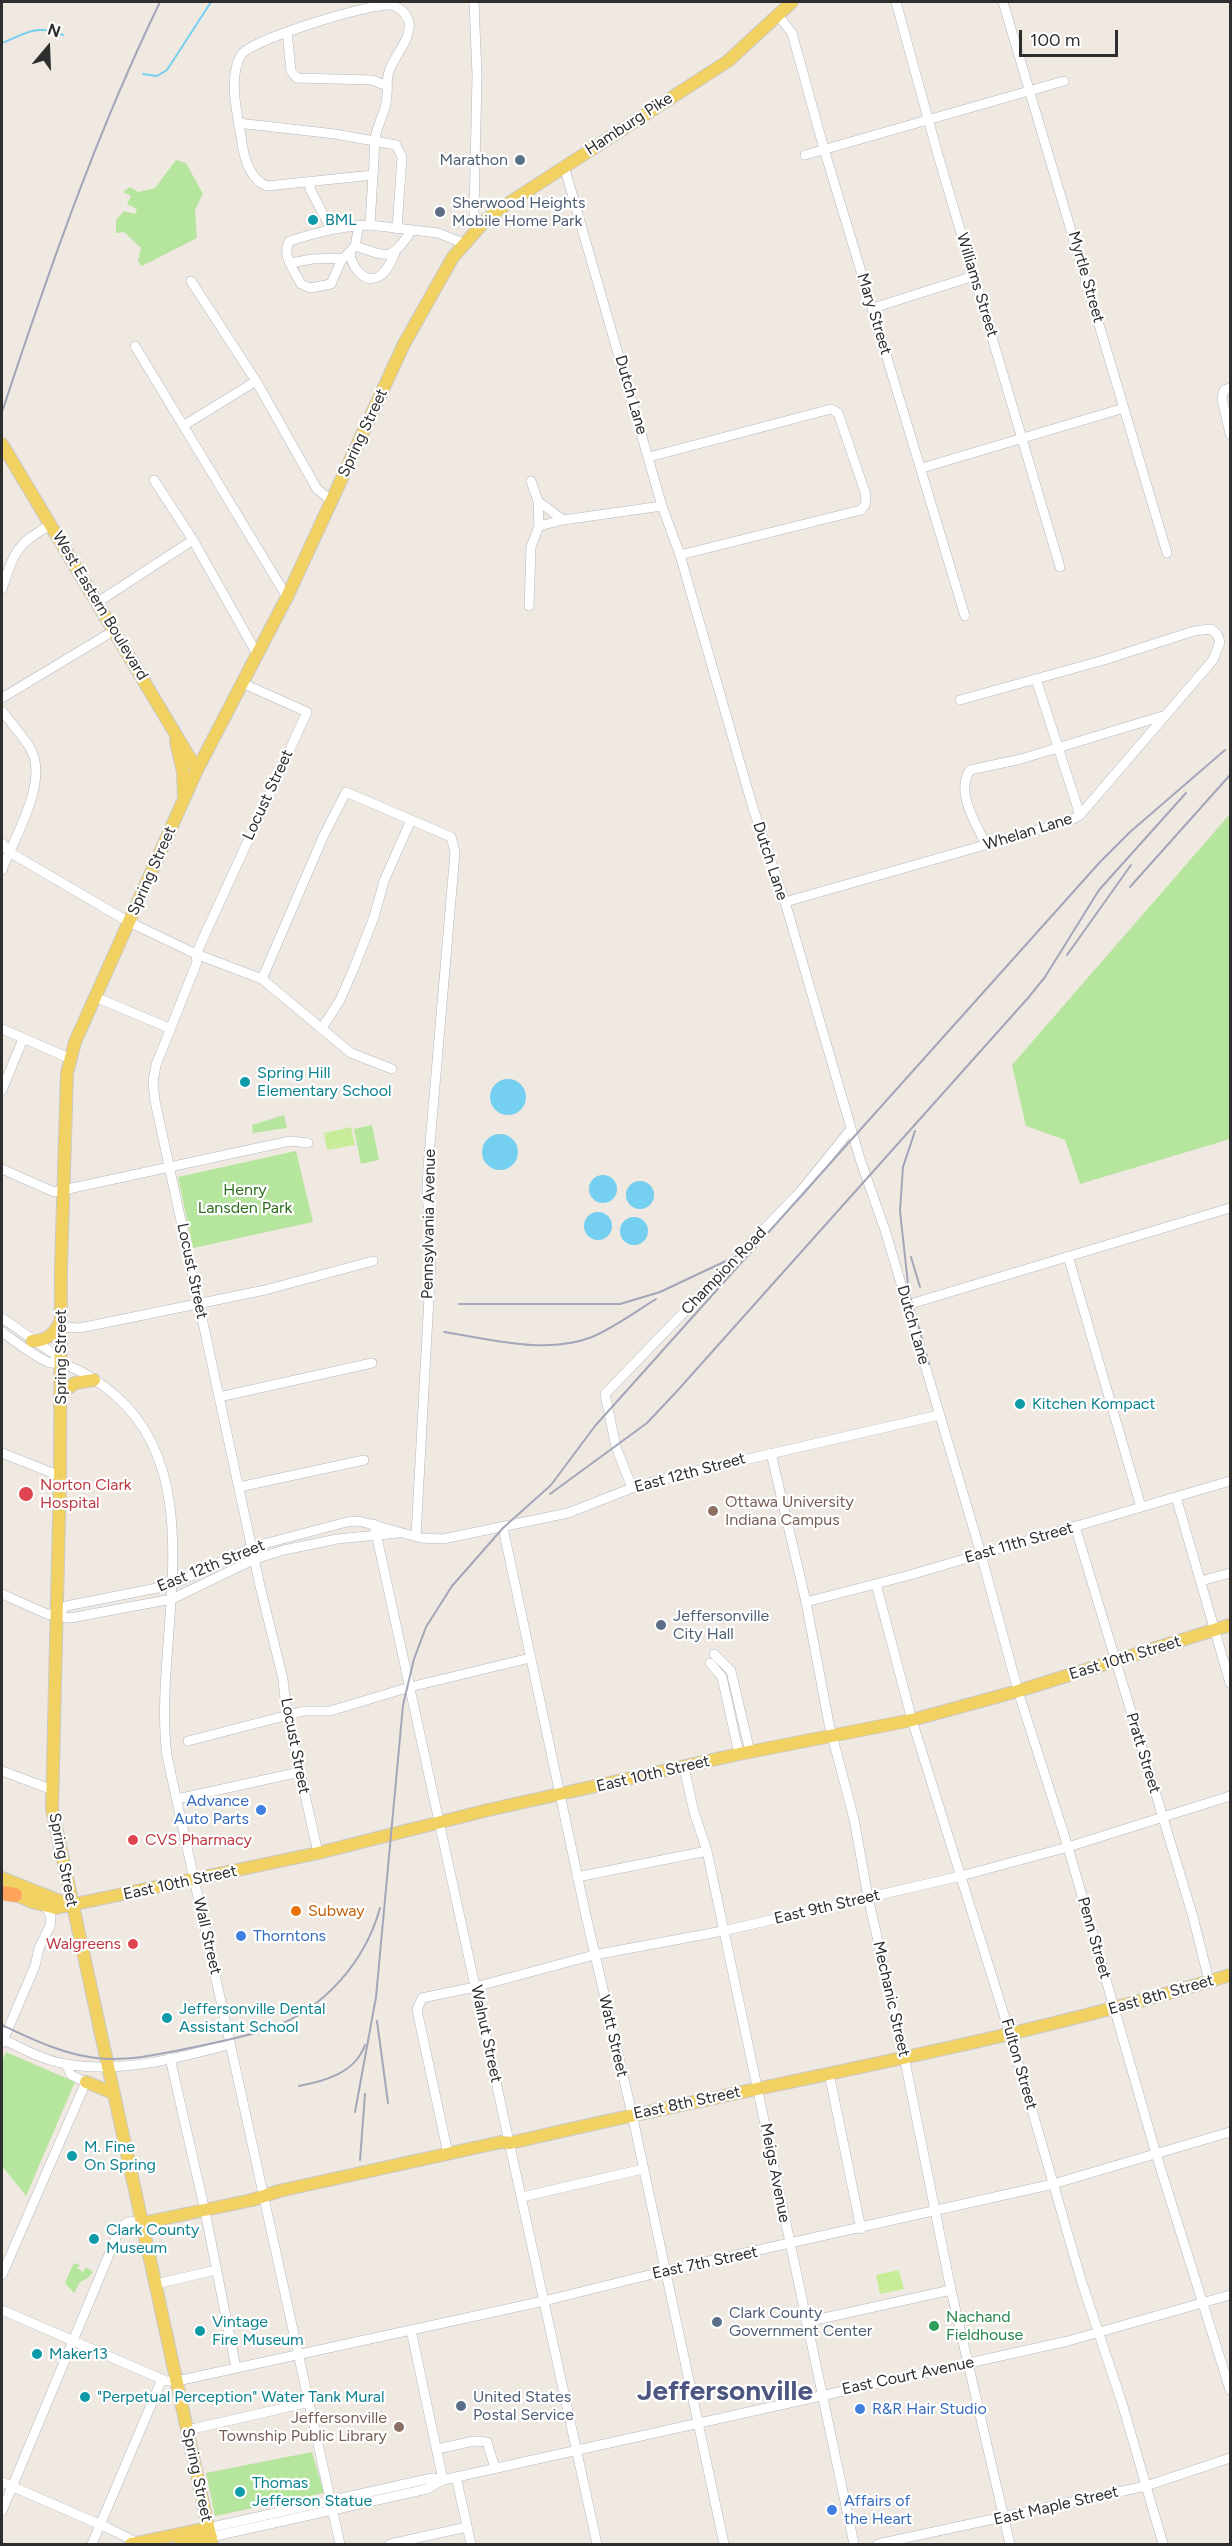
<!DOCTYPE html>
<style>
body{margin:0}
#map{position:relative;width:1232px;height:2546px;overflow:hidden;background:#efe9e1;font-family:Figtree,sans-serif}
canvas{display:block}
.frame{position:absolute;inset:0;border:3px solid #2e2e2e;pointer-events:none}
.north{position:absolute;left:18px;top:18px;width:60px;height:60px;-webkit-text-stroke:4px #fff;paint-order:stroke;rotate:19deg;font-size:16px;font-weight:700;line-height:24px;text-align:center;color:#2e2e2e}
.north::after{content:'';display:block;margin:auto;width:21px;height:27px;background:#2e2e2e;clip-path:polygon(50% 0,100% 100%,50% 72%,0 100%)}
.scale{position:absolute;left:1019px;top:30px;width:99px;height:27px;box-sizing:border-box;border:3px solid #2e2e2e;border-top:0;padding-left:8px;font-size:18px;line-height:21px;white-space:nowrap;color:#2e2e2e;-webkit-text-stroke:4px #fff;paint-order:stroke}
</style>
<div id="map">
<canvas width="1232" height="2546"></canvas>
<div class="frame"></div>
<div class="north">N</div>
<div class="scale">100 m</div>
</div>
<script>
const g = document.querySelector('canvas').getContext('2d');
g.lineJoin = 'round';
function paint(path, color) { g.fillStyle = color; g.fill(path, 'evenodd'); }
function stroke(path, color, width, dash) { g.strokeStyle = color; g.lineWidth = width; g.lineCap = dash ? 'butt' : 'round'; g.setLineDash(dash || []); g.stroke(path); }
function write(font, color, halo, rows, align = 'center') {
  g.font = font + ' Figtree,sans-serif'; g.lineWidth = 4.5; g.setLineDash([]); g.textBaseline = 'middle'; g.strokeStyle = halo; g.fillStyle = color; for (const [text, x, y, turn = 0] of rows) {
    g.save(); g.translate(x, y); g.rotate((+turn || 0) * Math.PI / 180); g.textAlign = isNaN(turn) ? turn : align; if (halo) g.strokeText(text, 0, 0); g.fillText(text, 0, 0); g.restore();
  }
}
const green = new Path2D(`
 M176,160L186,163L203,194L195,210L197,238L142,266L138,261L141,248L124,232L116,233V220L124,211L135,214L137,209L127,204L131,196L123,192L130,187L138,192L155,188Z
 M1230,814V1139L1080,1184L1065,1140L1026,1126L1012,1065Z
 M284,1115L287,1128L253,1133L252,1125Z
 M372,1125L379,1160L361,1164L354,1129Z
 M296,1151L313,1222L193,1248L178,1177Z
 M6,2052L75,2082L26,2196L2,2166V2061Z
 M74,2263L80,2265L77,2268L83,2272L86,2267L93,2272L88,2278L80,2282L74,2293L65,2283Z
 M312,2452L324,2493L215,2516L206,2473Z`);
const pitch = new Path2D(`
 M351,1127L355,1145L327,1150L324,1133Z
 M899,2270L904,2289L880,2294L876,2275Z`);
const water = new Path2D(`
 M490 1097a18 18 0 1 1 36 0a18 18 0 1 1-36 0Z
 M482 1152a18 18 0 1 1 36 0a18 18 0 1 1-36 0Z
 M589 1189a14 14 0 1 1 28 0a14 14 0 1 1-28 0Z
 M626 1195a14 14 0 1 1 28 0a14 14 0 1 1-28 0Z
 M584 1226a14 14 0 1 1 28 0a14 14 0 1 1-28 0Z
 M620 1231a14 14 0 1 1 28 0a14 14 0 1 1-28 0Z`);
const stream = new Path2D(`
 M2,43C27,33 36,24 63,35
 M143,74L157,76L167,70L211,2`);
const minor = new Path2D(`
 M474,2L477,75L474,215L476,229
 M896,2L938,155L1060,567
 M1003,2L1167,553
 M778,15L792,33L824,149L965,616
 M287,32L291,71L297,78L372,80L387,86
 M238,123L335,134L396,145L402,157L397,229
 M805,155L1064,81
 M564,166L662,506L680,555L753,808L785,902L860,1159L885,1230L981,1554L1018,1691L1068,1847L1156,2154L1230,2390
 M310,181V189L331,229
 M359,225L355,246L341,261L331,284L310,288L301,284C295,272 280,253 290,241C317,232 341,226 370,225L438,233L463,243
 M370,225L373,175L267,186C248,179 243,154 241,136C237,112 228,78 241,55C250,40 370,3 390,5C399,6 407,14 409,22C412,40 393,56 389,72C386,80 388,87 387,95C387,109 379,121 376,134C373,147 375,162 373,175
 M355,246C388,256 390,263 411,231
 M350,252C351,265 363,284 378,277C387,273 391,261 395,253
 M291,263L312,259L343,258
 M191,281L256,381L317,489L332,501
 M873,308L974,276
 M135,346L287,597
 M1230,388L1224,390L1222,398L1230,434
 M183,426L256,381
 M649,457L831,409L838,413L866,495L865,505L861,510L680,555
 M922,468L1124,408
 M154,480L193,540L257,654
 M538,501L563,520L662,506
 M539,526L563,520
 M2,589C14,553 16,543 51,525
 M98,602L193,540
 M529,606L531,547L539,526L538,501L531,481
 M1036,679L1080,815
 M242,683L307,712L196,954L197,962L156,1065L153,1082L155,1101L260,1586L283,1679L285,1699L295,1750L318,1853
 M2,698L115,630
 M2,711C11,723 22,735 30,748C50,780 14,838 2,870
 M2,843L9,852L129,922L196,954L262,979L351,1053L392,1069
 M986,845C976,823 955,793 970,770L1021,759L1166,715
 M785,902L1069,821L1080,815L1213,660L1220,642L1217,634L1211,629L1194,631L1104,660L960,700
 M262,979L323,837L346,792L451,837L455,852L428,1167L427,1190L431,1260L416,1536
 M95,997L169,1028
 M322,1028L340,1000L354,968L374,917L384,881L411,820
 M2,1029L69,1058
 M2,1090L23,1039
 M2,1169L54,1192L290,1141L308,1143
 M1068,1256L1141,1507
 M907,1305L1230,1208
 M2,1318L54,1354L62,1363
 M60,1327L80,1328L265,1290L373,1261
 M2,1332C16,1342 32,1355 48,1362C53,1364 60,1363 66,1365C83,1371 102,1384 116,1396C214,1482 152,1644 167,1756L340,2544
 M219,1397L372,1363
 M2,1453L60,1476
 M771,1453L806,1602L829,1724L854,1819L868,1897L904,2056L951,2290L1010,2544
 M239,1487L364,1460
 M632,1488L616,1447L605,1394L800,1192L851,1129
 M1176,1497L1230,1683
 M374,1524L597,2544
 M1075,1526L1193,1917L1209,1981
 M503,1528L586,1916L632,2114L724,2544
 M1201,1581L1230,1573
 M876,1584L912,1720L1010,2034L1082,2283L1122,2403L1163,2544
 M2,1594L47,1614L70,1618L172,1599L255,1559L284,1550L337,1539L398,1533
 M806,1602L910,1575L1230,1481
 M57,1616L66,1606L172,1585L252,1547L347,1522L359,1521L421,1538L443,1539L568,1513L632,1488L666,1478L939,1415
 M714,1654L731,1671L750,1752
 M710,1663L722,1677L739,1754
 M188,1741L304,1711H330L410,1687L530,1658
 M684,1768L694,1812L707,1851L854,2544
 M2,1771L53,1790
 M177,1799L300,1772
 M577,1877L707,1851
 M2,2039C22,2048 44,2061 66,2064C120,2074 179,2058 231,2044
 M2,2043L35,1966L39,1948L50,1926L51,1917L46,1907
 M170,2058L205,2211L236,2368
 M829,2073L861,2229
 M448,2154L417,2010L422,1998L475,1987L594,1955L723,1931L961,1876L1068,1847L1230,1796
 M522,2197L643,2169
 M2,2275L86,2082L71,2075L66,2064
 M156,2284L216,2270
 M2,2310L166,2381H177L544,2301L665,2271L1053,2184L1230,2132
 M806,2322L951,2290
 M411,2330L443,2480
 M188,2430L310,2402
 M437,2449L474,2441L487,2442L495,2468
 M456,2477L471,2544
 M2,2482L108,2528L138,2543
 M2,2511L118,2233C125,2220 130,2220 143,2223
 M208,2528L432,2478L443,2480
 M211,2537L427,2489L443,2480L1068,2341L1230,2295
 M92,2544L162,2379
 M390,2544L467,2527
 M878,2544L1146,2486L1230,2458`);
const major = new Path2D(`
 M2,444L197,770
 M176,742L183,772L184,796
 M32,1341C46,1341 54,1335 60,1322
 M61,1394L75,1383L94,1380
 M2,1878L70,1905
 M7,1891L32,1902L56,1908L318,1853L488,1810L739,1754L912,1720L1018,1691L1230,1625
 M86,2082L113,2093
 M143,2223L252,2200L279,2191L501,2142L510,2143C750,2086 995,2047 1230,1975
 M131,2544L208,2528
 M180,2544L211,2537
 M212,2544L52,1809L60,1476L61,1268L67,1073L75,1042L197,770L287,597L404,344L453,257L485,221L498,210L728,61L792,2`);
const highway = new Path2D(`
 M2,1893L15,1895`);
const rail = new Path2D(`
 M2,412C48,273 96,134 160,2
 M1130,887L1230,775
 M1067,955L1131,865
 M915,1131L903,1167L900,1211L909,1293L929,1364
 M911,1257L920,1287
 M459,1304H620L660,1292L745,1252
 M444,1332C490,1339 546,1355 592,1337C615,1327 635,1312 656,1299
 M550,1494L647,1423L678,1390L1028,998L1045,977L1099,890L1186,793
 M377,2021L388,2103
 M2,2025C32,2039 62,2054 96,2058C131,2062 165,2053 200,2046C223,2041 248,2036 271,2028C324,2009 365,1962 380,1908
 M299,2086C325,2081 355,2073 365,2045
 M355,2112L376,1997L403,1705L414,1659L426,1627L452,1586L503,1528L551,1485L595,1426L1100,862L1130,832L1225,750
 M360,2160L365,2094`);
const markers = [
 [520,160,6,"#5c6f8a"],
 [440,212,6,"#5c6f8a"],
 [313,220,6,"#0f9aa8"],
 [245,1082,6,"#0f9aa8"],
 [1020,1404,6,"#0f9aa8"],
 [26,1494,8,"#e0444e"],
 [713,1511,6,"#8d6e63"],
 [661,1625,6,"#5c6f8a"],
 [261,1810,6,"#3f7fe0"],
 [133,1840,6,"#e0444e"],
 [296,1911,6,"#e8710a"],
 [241,1936,6,"#3f7fe0"],
 [133,1944,6,"#e0444e"],
 [167,2018,6,"#0f9aa8"],
 [72,2156,6,"#0f9aa8"],
 [94,2239,6,"#0f9aa8"],
 [717,2322,6,"#5c6f8a"],
 [934,2326,6,"#2e9e5b"],
 [200,2331,6,"#0f9aa8"],
 [37,2354,6,"#0f9aa8"],
 [85,2397,6,"#0f9aa8"],
 [461,2406,6,"#5c6f8a"],
 [860,2409,6,"#3f7fe0"],
 [399,2427,6,"#8d6e63"],
 [240,2492,6,"#0f9aa8"],
 [832,2510,6,"#3f7fe0"]
];
const streetNames = [
 ["Hamburg Pike",629,124,-33],
 ["Myrtle Street",1086,277,74],
 ["Williams Street",977,285,73],
 ["Mary Street",874,314,73],
 ["Dutch Lane",631,395,74],
 ["Spring Street",363,433,-65],
 ["West Eastern Boulevard",100,606,59],
 ["Locust Street",268,795,-65],
 ["Whelan Lane",1028,832,-17],
 ["Dutch Lane",770,861,72],
 ["Spring Street",152,871,-66],
 ["Pennsylvania Avenue",429,1224,-89],
 ["Locust Street",192,1271,78],
 ["Champion Road",724,1271,-46],
 ["Dutch Lane",913,1325,74],
 ["Spring Street",61,1357,-90],
 ["East 12th Street",690,1473,-15],
 ["East 11th Street",1019,1543,-16],
 ["East 12th Street",211,1566,-22],
 ["East 10th Street",1125,1658,-17],
 ["Locust Street",295,1746,79],
 ["Pratt Street",1143,1753,73],
 ["East 10th Street",653,1774,-13],
 ["Spring Street",63,1860,79],
 ["East 10th Street",180,1883,-12],
 ["East 9th Street",827,1907,-13],
 ["Wall Street",207,1936,77],
 ["Penn Street",1094,1938,74],
 ["East 8th Street",1161,1995,-16],
 ["Mechanic Street",891,1999,77],
 ["Walnut Street",486,2034,78],
 ["Watt Street",613,2036,77],
 ["Fulton Street",1019,2064,74],
 ["East 8th Street",687,2103,-12],
 ["Meigs Avenue",775,2173,79],
 ["East 7th Street",705,2263,-12],
 ["East Court Avenue",908,2376,-12],
 ["Spring Street",197,2475,78],
 ["East Maple Street",1056,2506,-13]
];
const serviceNames = [
 ["Marathon",508,160,"right"],
 ["Sherwood Heights",452,203],
 ["Mobile Home Park",452,221],
 ["Jeffersonville",673,1616],
 ["City Hall",673,1634],
 ["Clark County",729,2313],
 ["Government Center",729,2331],
 ["United States",473,2397],
 ["Postal Service",473,2415]
];
const cultureNames = [
 ["BML",325,220],
 ["Spring Hill",257,1073],
 ["Elementary School",257,1091],
 ["Kitchen Kompact",1032,1404],
 ["Jeffersonville Dental",179,2009],
 ["Assistant School",179,2027],
 ["M. Fine",84,2147],
 ["On Spring",84,2165],
 ["Clark County",106,2230],
 ["Museum",106,2248],
 ["Vintage",212,2322],
 ["Fire Museum",212,2340],
 ["Maker13",49,2354],
 ["\"Perpetual Perception\" Water Tank Mural",97,2397],
 ["Thomas",252,2483],
 ["Jefferson Statue",252,2501]
];
const parkNames = [
 ["Henry",245,1190],
 ["Lansden Park",245,1208]
];
const healthNames = [
 ["Norton Clark",40,1485],
 ["Hospital",40,1503],
 ["CVS Pharmacy",145,1840],
 ["Walgreens",121,1944,"right"]
];
const educationNames = [
 ["Ottawa University",725,1502],
 ["Indiana Campus",725,1520],
 ["Jeffersonville",387,2418,"right"],
 ["Township Public Library",387,2436,"right"]
];
const shopNames = [
 ["Advance",249,1801,"right"],
 ["Auto Parts",249,1819,"right"],
 ["Thorntons",253,1936],
 ["R&R Hair Studio",872,2409],
 ["Affairs of",844,2501],
 ["the Heart",844,2519]
];
const foodNames = [
 ["Subway",308,1911]
];
const leisureNames = [
 ["Nachand",946,2317],
 ["Fieldhouse",946,2335]
];
const townNames = [
 ["Jeffersonville",725,2392]
];
paint(green, '#b6e59e');
paint(pitch, '#c9ec9a');
paint(water, '#75cff0');
stroke(stream, '#75cff0', 2);
stroke(minor, '#b4b7c1', 10);
stroke(major, '#c9c9c9', 14);
stroke(highway, '#c9c9c9', 15);
stroke(minor, '#fff', 9);
stroke(major, '#f2d163', 12);
stroke(highway, '#ffa35c', 14);
stroke(rail, '#a3a6b8', 2);
for (const [x, y, r, color] of markers) { const dot = new Path2D(); dot.arc(x, y, r, 0, 2 * Math.PI); g.fillStyle = color; g.fill(dot); stroke(dot, '#fff', 2); }
write('16px', '#2e2e2e', '#fff', streetNames);
write('16px', '#4e5e75', '#fff', serviceNames, 'left');
write('16px', '#0d838f', '#fff', cultureNames, 'left');
write('16px', '#2c6e1b', '#fff', parkNames);
write('16px', '#be3a42', '#fff', healthNames, 'left');
write('16px', '#785e54', '#fff', educationNames, 'left');
write('16px', '#366cbe', '#fff', shopNames, 'left');
write('16px', '#c56008', '#fff', foodNames, 'left');
write('16px', '#27864d', '#fff', leisureNames, 'left');
write('bold 28px', '#4d5680', '#fff', townNames);
</script>
